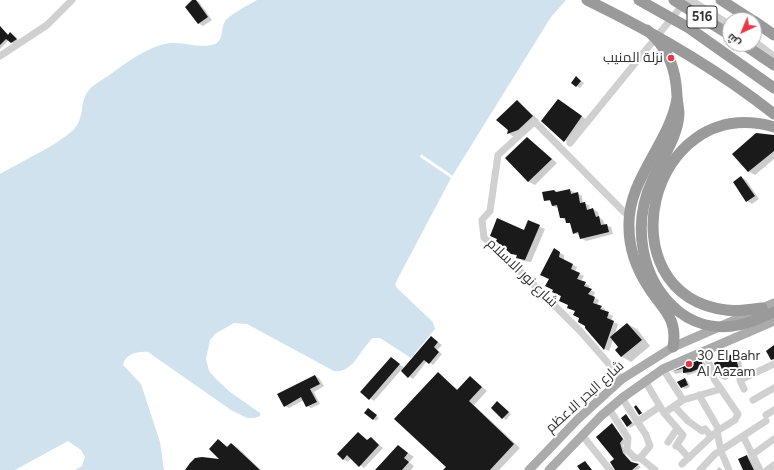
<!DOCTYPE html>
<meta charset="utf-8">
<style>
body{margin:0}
#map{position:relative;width:774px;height:470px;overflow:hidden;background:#fff;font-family:Figtree,Cairo,sans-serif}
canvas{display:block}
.north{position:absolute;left:722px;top:12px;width:40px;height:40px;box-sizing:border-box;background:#fff;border:1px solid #adadad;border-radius:50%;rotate:224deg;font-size:11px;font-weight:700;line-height:16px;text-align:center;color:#333}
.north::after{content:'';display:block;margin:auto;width:14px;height:18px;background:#e63946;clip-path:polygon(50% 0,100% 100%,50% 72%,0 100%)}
</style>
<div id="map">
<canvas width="774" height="470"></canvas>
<div class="north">ش</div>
</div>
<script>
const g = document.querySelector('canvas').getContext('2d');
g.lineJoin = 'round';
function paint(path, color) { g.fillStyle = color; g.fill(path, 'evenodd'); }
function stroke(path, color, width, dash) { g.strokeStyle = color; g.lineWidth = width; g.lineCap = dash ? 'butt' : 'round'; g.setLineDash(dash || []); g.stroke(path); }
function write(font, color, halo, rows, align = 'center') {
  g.font = font + ' Figtree,Cairo,sans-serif'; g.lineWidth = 4; g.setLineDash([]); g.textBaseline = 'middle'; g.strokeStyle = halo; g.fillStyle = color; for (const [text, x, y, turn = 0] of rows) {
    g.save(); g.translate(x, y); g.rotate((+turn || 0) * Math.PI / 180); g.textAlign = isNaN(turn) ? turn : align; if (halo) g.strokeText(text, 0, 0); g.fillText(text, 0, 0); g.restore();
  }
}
const water = new Path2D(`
 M257,0H566L551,17L451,178L397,280L395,285L398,289L433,322L435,329L411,358L380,338H373C360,349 353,374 334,371L247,324L234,323L215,334L210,340L206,359L209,371L216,379L230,392L260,413V416L254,418H247L231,410L148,352C138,351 125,354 123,365L141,384L160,442L164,470H75L82,466L85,457L81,450L68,441L15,470H0V174C17,164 65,141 75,128C83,118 81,106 85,96C89,87 100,81 108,76C124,64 153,43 172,43C186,42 201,49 215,44C225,39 220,27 226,20C234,12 247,6 257,0Z`);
const pier = new Path2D(`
 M421,154L453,176L451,178L420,157Z`);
const shadow = new Path2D(`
 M194,0L199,2L212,20L203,26L198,23Z
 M0,27L9,35L10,33L13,35L19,41L14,44L9,40L0,49Z
 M576,77L584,83L580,88L572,83Z
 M517,102L539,120L520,136L514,137L508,133Z
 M564,103L587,120L571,145L542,121L548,111Z
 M774,136V159L755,175L748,171Z
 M527,138L557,163L535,185L529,182L507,158Z
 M741,177L746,180L759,199L752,204L747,201Z
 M570,190L582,196L583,203L589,205L590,210L593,209L598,212L599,217L603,220L605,225L611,227L613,234L586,241L581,238L580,235L574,233L572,225L561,217L558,208L552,206V202L545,200L557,193Z
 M529,222L545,229L531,262L523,261L512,253Z
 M554,250L564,255V260L577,267L575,272L584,276L581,281L590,286L588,289L595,292L593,297L599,300L597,305L605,309L604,312L613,316L611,321L618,324L615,334L627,324L637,329L650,346L631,362L621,356L619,347L613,340L609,351L605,349L586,328L587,326L576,311L554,290L550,279Z
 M431,337L442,345L437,350L442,354L433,365L427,361L413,379L401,370L374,401L362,392L395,360L404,368Z
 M734,354L741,361L743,372L725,380L720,378Z
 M701,360L705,363L707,369L688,375L683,372L676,374L673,372Z
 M438,374L458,390L470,377L487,391L474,405L520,448L499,470H450Z
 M315,376L319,378L324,386L314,392L320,404L311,408L307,406L304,400L289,408L285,406L278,394Z
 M685,379L688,381L690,387L685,389L682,387Z
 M500,404L511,414L506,420L492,408Z
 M371,411L379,418L376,421L365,413Z
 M626,415L635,425L630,428L622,418Z
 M613,425L626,442L623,445L626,456L634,463L641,467L637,470H616Z
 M358,433L368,441L371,438L375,441L383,448L364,468L351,458L348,462L343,459Z
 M219,440L228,448L231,444L237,447L261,470H187L222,461Z
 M398,446L414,457L409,462L414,466L411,470H376Z
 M747,456L750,458L757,470H744Z
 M719,467L723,470H716Z`);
const building = new Path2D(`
 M192,0H196L208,17L198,24L185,7Z
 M0,26L8,35L10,32L17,39L11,43L6,39L0,45Z
 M576,76L581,81L576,87L571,83Z
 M558,99L582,116L564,142L541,121Z
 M517,100L533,116L518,130L507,134L508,130L496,120Z
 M756,133L774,135V151L748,172L732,154Z
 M527,137L552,159L528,182L505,158Z
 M741,176L755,196L746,202L733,182Z
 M570,189L571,194L578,192L580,203L585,202L587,210L593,208L596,217L599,216L601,225L607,224L609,232L580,239L578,232L573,234L570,223H566L565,218H560L557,205L552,206L550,200L544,201L542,192L554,190L556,192Z
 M497,218L524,230L528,220L540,225L525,260L516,258L517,255L511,254L496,241L497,239L490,236Z
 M554,248L560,252L559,257L573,264L571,269L580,273L577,279L586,282L584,286L592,289L588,294L595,297L593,303L602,306L600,309L609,312L607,318L614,321L604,350L585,328V326L578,322L579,318L573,315L575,311L567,308L568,305L559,301L561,296L552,292L553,290L545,286L549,279L540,275Z
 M627,323L642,340L621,357L615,350L618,347L610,337Z
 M431,336L438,342L434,347L439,352L429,364L424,360L408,378L401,371Z
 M774,345V359L771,360L766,351Z
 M734,353L738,358L736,359L739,369L720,378L714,363Z
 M391,357L400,364L369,400L360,392Z
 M701,359L703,367L691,372L683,373V368L671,372Z
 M438,372L457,390L470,376L482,387L469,401L514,444L490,470H443L446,467L394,419Z
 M315,375L320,384L310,389L317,402L306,407L301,397L284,407L277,394Z
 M685,378L688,385L681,388L677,382Z
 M497,401L509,412L502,419L491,408Z
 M636,405L642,413L639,415L634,407Z
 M368,408L377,415L373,420L364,413Z
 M626,414L632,423L627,427L621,418Z
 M612,423L623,439L620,443L623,453L631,462L639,464L632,470H615L610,462L614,459L596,437Z
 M358,432L367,440L371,437L379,445L359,467L347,455L343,460L337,454Z
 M218,439L227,447L231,443L260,470H185L190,463L195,458L202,457L219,459L209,449Z
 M398,445L408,453L404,458L409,462L402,470H375Z
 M747,455L748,458L754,470H743L738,459Z
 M585,461L592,470H580L577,466Z`);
const minor = new Path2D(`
 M754,41L774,56
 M0,56L47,25L72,0
 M570,143L685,2L691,0L730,25
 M705,350L714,379L738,414L735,420L717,431L721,451L729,470
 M663,369L683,400
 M622,379L581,332L497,248L484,238L482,220L490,211L498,155L533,123L537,124L624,212
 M645,381L664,413L683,435L676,446
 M744,389L740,380L774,364
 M699,395L719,430
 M622,398L646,435L650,446L640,458
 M753,400L774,388
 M675,407L688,421L702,431L705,429L711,436
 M609,409L628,438L627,450L635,458H640
 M664,413L683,400L721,389
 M766,415L774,410
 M637,422L659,407
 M582,435L610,470
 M743,436L760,470
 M668,442L677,429
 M680,448L689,458
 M752,455L774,439
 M640,458L655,470
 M682,464L714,434
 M700,470L715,454L766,421
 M767,470L774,465`);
const major = new Path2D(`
 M529,470L578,419L622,379L673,347L774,303
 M549,470L601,416L622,398L663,369L774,321`);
const highway = new Path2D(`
 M721,0L752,20
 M754,21L774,35
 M743,44L774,65
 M762,308C750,309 738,312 726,310C602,294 648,91 774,127
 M755,320L774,312
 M673,347C678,318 663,310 649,288C637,270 629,248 629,227C627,180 669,144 677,99`);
const highwayBridge = new Path2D(`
 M587,0C653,32 716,68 774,114
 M639,0L689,28L774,88
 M674,0L730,35
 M647,30C668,48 676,68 677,96C677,102 679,108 679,114C678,137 661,160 652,181C632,224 640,279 678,311C701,329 728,331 755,320`);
const markers = [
 [671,58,4,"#e63946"],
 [689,364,4,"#e63946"]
];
const shields = [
 [702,17,30]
];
const shieldNames = [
 ["516",702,17]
];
const poiNames = [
 ["نزلة المنيب",663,58],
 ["30 El Bahr",697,356,"left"],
 ["Al Aazam",697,372,"left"]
];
const streetNames = [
 ["شارع نور الاسلام",522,273,44],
 ["شارع البحر الاعظم",585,397,-42]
];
paint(water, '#cfe2ee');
paint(pier, '#fff');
paint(shadow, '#0003');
paint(building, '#1a1a1a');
stroke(minor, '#d0d0d0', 7);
stroke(major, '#ababab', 9);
stroke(highway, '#9a9a9a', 11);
stroke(highwayBridge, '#9a9a9a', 11);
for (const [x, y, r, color] of markers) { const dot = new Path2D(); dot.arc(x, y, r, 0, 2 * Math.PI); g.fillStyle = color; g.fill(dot); stroke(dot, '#fff', 1.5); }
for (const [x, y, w] of shields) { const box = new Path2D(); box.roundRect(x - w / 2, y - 11, w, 22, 3); g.fillStyle = '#fff'; g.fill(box); stroke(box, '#333', 1); }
write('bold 13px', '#333', null, shieldNames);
write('14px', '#333', '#fff', poiNames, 'right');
write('14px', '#333', '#fff', streetNames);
</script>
